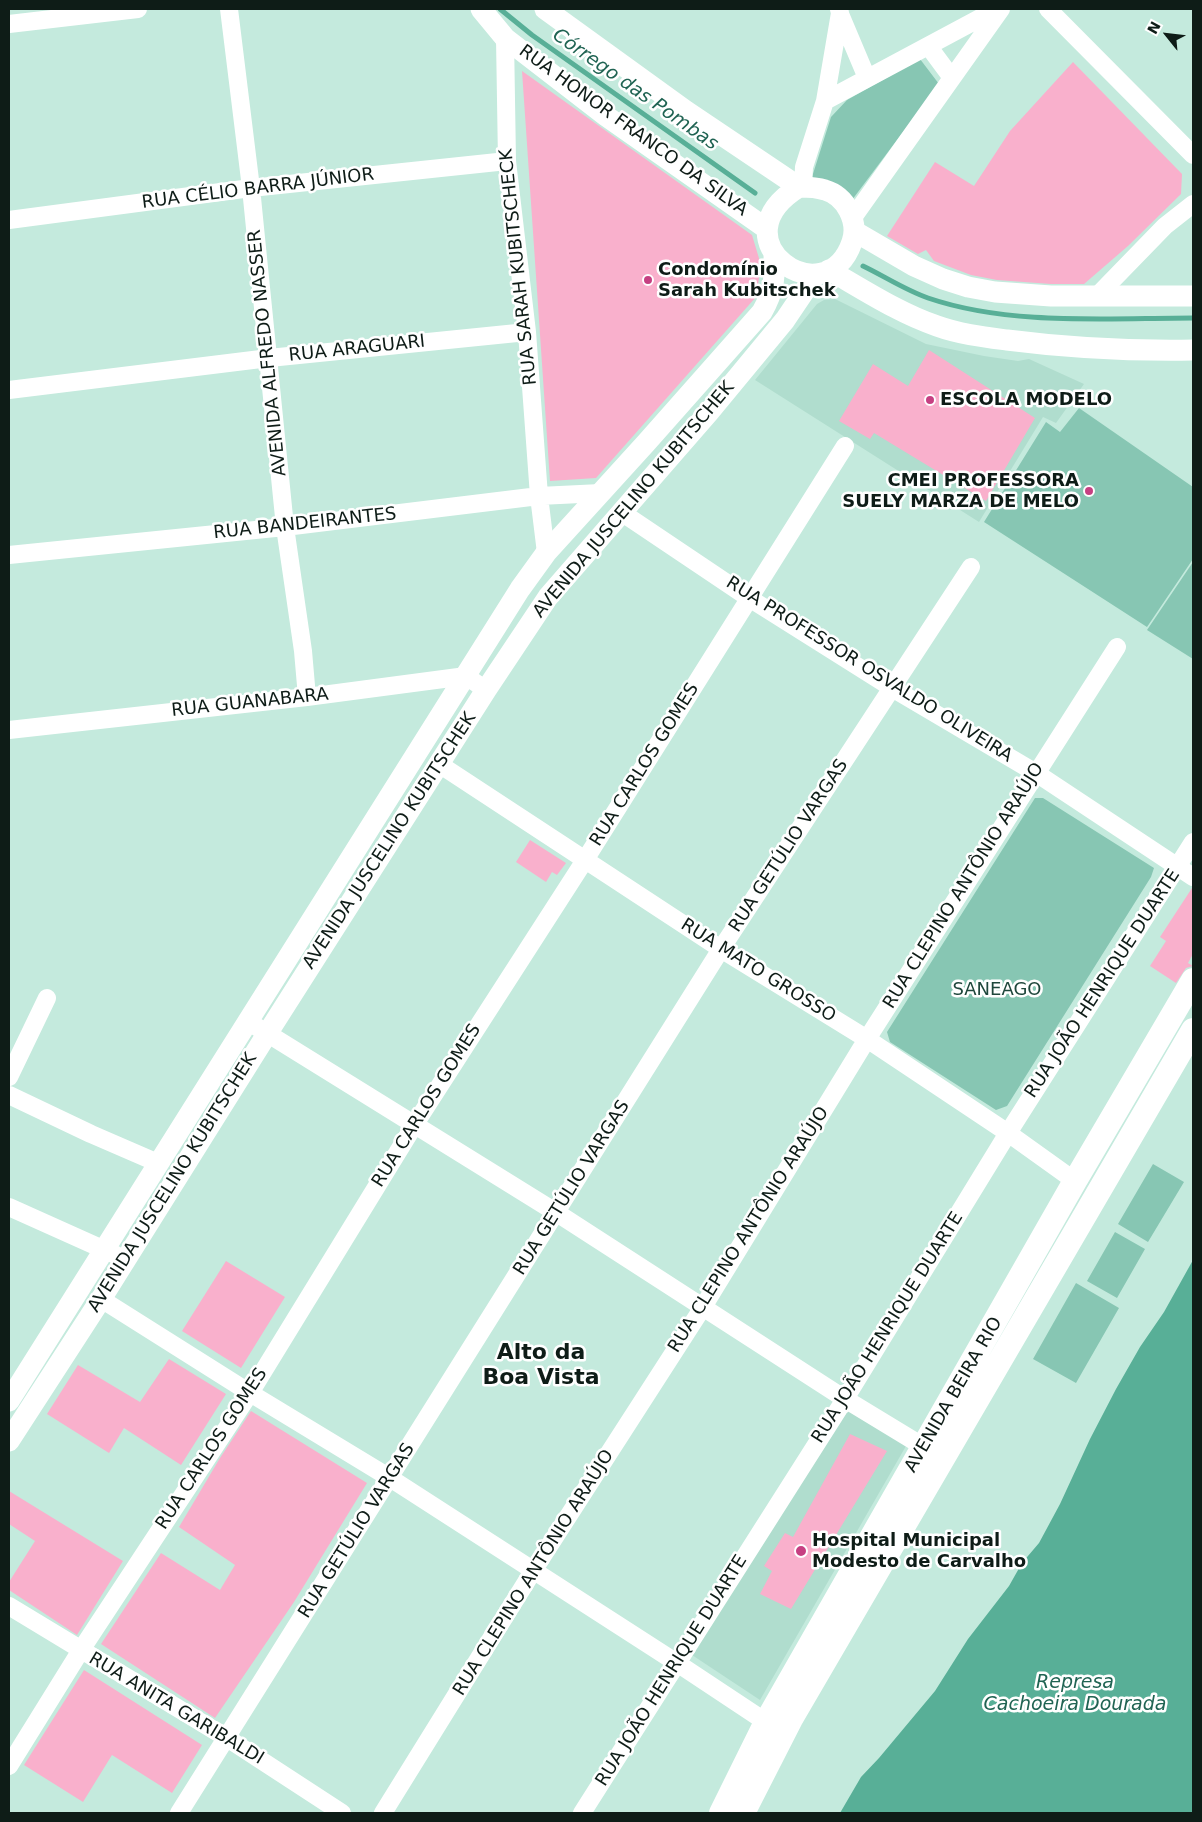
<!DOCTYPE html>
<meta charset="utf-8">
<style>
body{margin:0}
#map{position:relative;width:1202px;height:1822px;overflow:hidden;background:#c4eadd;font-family:"DejaVu Sans",sans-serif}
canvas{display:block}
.frame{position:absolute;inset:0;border:10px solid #0e1c17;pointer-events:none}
.north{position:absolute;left:1142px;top:10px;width:50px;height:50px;-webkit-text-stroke:4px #fff;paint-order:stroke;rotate:299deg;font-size:14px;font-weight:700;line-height:20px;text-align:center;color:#0e1c17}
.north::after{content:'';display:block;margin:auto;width:18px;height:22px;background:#0e1c17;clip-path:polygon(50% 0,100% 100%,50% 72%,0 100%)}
</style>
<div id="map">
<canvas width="1202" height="1822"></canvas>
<div class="frame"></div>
<div class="north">N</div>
</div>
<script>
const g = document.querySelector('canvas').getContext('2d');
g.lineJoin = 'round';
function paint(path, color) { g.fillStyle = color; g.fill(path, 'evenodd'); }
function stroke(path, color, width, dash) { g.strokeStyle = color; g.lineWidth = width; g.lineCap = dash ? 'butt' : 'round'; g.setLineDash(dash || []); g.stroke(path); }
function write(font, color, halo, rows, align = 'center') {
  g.font = font + ' "DejaVu Sans",sans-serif'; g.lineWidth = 5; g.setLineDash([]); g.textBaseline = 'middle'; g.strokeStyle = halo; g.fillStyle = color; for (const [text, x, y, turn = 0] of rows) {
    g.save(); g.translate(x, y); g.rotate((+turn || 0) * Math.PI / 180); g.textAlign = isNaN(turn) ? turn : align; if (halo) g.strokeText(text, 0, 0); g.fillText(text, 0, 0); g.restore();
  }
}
const built = new Path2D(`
 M835,299L926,344L984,356L1018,361L1029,359L1084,384L1056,423L1043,417L979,522L755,380L817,304L824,300Z
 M845,1407L906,1446L760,1700L692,1655Z`);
const green = new Path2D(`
 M920,59L939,84L852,200L812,177L831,117L847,100Z
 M1079,408L1193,487V559L1147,627L984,522L1046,422L1060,432Z
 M1193,562V659L1147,630Z
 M1035,798H1043L1154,868L1151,877L1007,1106L996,1110L890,1042L887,1032Z
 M1153,1164L1184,1182L1148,1242L1118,1224Z
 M1115,1232L1145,1249L1117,1298L1087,1281Z
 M1076,1283L1119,1308L1076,1383L1033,1359Z`);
const water = new Path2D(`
 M1193,1260V1813H840L861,1777L879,1758L935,1691L968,1639L1009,1586L1022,1563L1039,1543L1060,1504L1090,1439L1116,1389L1140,1347L1164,1312Z`);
const stream = new Path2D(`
 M500,9L532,35L755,193
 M863,266C884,276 905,290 928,298C1010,326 1107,318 1193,318`);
const building = new Path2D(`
 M1073,62L1182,174L1181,194L1128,246L1084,284H1051L997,280L971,275L934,261L926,250L918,254L887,236L935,162L974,186L1010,131Z
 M522,71L752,235L761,265L756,297L596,478L550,481Z
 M929,350L1035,418L986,501L874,433L870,439L839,421L873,364L908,386Z
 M530,840L566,863L557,875L552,872L546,882L516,862Z
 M1192,888L1193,887V954L1188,963L1193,966L1186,968L1176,983L1150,966L1166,941L1160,937Z
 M226,1261L285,1297L241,1368L182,1331Z
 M169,1359L226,1394L181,1465L124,1428L109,1453L47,1414L78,1365L140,1402Z
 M251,1411L367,1483L294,1602L215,1718L101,1644L161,1553L220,1590L235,1565L179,1527L220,1458Z
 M850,1434L887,1451L791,1609L760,1594L772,1571L764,1566L785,1533L793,1537Z
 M9,1491L123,1561L77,1635L9,1590V1582L35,1541L9,1524Z
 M84,1670L202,1745L172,1793L112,1755L83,1802L24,1765Z`);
const minor = new Path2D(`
 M229,9L251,188L285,527L303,651L307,697
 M1048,9L1193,155
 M840,14L867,78
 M9,24L138,9
 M505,38L507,161L527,332L539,496L546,553
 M929,47L952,78
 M825,101L997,9
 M803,187L804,167L825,101L840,13L839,9
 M852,219L1001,9
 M9,220L251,188L507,161
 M1097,296L1165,226L1193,204
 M9,390L269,358L527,332
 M621,512L749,598L892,688L1036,773L1193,877
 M9,555L285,527L539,496L601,493
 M9,730L307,697L466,676L486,690
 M439,764L721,949L867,1039L1008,1133L1075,1181
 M257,1027L557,1213L845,1399L924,1447
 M9,1077L47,998
 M9,1095L91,1134L158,1163
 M9,1207L116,1255
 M101,1299L250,1393L390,1478L677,1663L766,1722
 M9,1606L227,1738L342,1813
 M9,1766L81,1650L250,1393L415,1124L585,860L845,446
 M179,1813L721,949L971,567
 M383,1813L533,1571L703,1307L867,1039L1117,647
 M582,1813L845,1399L1008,1133L1193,842`);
const tertiary = new Path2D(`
 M481,9L505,38L606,116L767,229
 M545,9L686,111L799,187
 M799,187C808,187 816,187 825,190C846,196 859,222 852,242C826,319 713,240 799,187Z
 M854,231L914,266L943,279L968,287L995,292L1051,296H1193
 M829,270C864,290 899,313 937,326C959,334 984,337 1007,340C1069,348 1131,351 1193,350
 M9,1401L520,589L546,553L646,443L762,312C774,291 775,278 774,255
 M9,1441L101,1299L267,1034L486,690L548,597L709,412L785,320L816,274`);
const secondary = new Path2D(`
 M721,1813L766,1722L1075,1181L1193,980
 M743,1813L791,1719L1193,1030`);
const markers = [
 [648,280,5,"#c64082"],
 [930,400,5,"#c64082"],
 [1089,491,5,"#c64082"],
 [801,1551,6,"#c64082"]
];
const streetNames = [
 ["RUA HONOR FRANCO DA SILVA",633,131,36],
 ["RUA CÉLIO BARRA JÚNIOR",258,189,-7],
 ["RUA SARAH KUBITSCHECK",519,267,-96],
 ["RUA ARAGUARI",357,349,-6],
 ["AVENIDA ALFREDO NASSER",268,353,-96],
 ["AVENIDA JUSCELINO KUBITSCHEK",634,500,-50],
 ["RUA BANDEIRANTES",305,524,-6],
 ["RUA PROFESSOR OSVALDO OLIVEIRA",869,670,32],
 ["RUA GUANABARA",250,703,-6],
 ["RUA CARLOS GOMES",645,765,-58],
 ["AVENIDA JUSCELINO KUBITSCHEK",390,841,-57],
 ["RUA GETÚLIO VARGAS",789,846,-57],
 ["RUA CLEPINO ANTÔNIO ARAÚJO",964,886,-58],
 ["RUA MATO GROSSO",758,971,32],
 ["RUA JOÃO HENRIQUE DUARTE",1103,984,-57],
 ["RUA CARLOS GOMES",427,1106,-58],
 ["AVENIDA JUSCELINO KUBITSCHEK",173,1183,-58],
 ["RUA GETÚLIO VARGAS",572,1188,-58],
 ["RUA CLEPINO ANTÔNIO ARAÚJO",749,1230,-58],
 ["RUA JOÃO HENRIQUE DUARTE",888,1328,-58],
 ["AVENIDA BEIRA RIO",954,1395,-60],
 ["RUA CARLOS GOMES",212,1449,-57],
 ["RUA GETÚLIO VARGAS",357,1531,-58],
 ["RUA CLEPINO ANTÔNIO ARAÚJO",534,1573,-58],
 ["RUA JOÃO HENRIQUE DUARTE",672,1671,-58],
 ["RUA ANITA GARIBALDI",176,1709,31]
];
const poiNames = [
 ["Condomínio",658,270],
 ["Sarah Kubitschek",658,291],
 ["ESCOLA MODELO",940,400],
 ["CMEI PROFESSORA",1079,481,"right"],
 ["SUELY MARZA DE MELO",1079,502,"right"],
 ["Hospital Municipal",812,1541],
 ["Modesto de Carvalho",812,1562]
];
const parkNames = [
 ["SANEAGO",997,990]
];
const waterNames = [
 ["Córrego das Pombas",635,90,35],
 ["Represa",1075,1683],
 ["Cachoeira Dourada",1075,1705]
];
const districtNames = [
 ["Alto da",541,1353],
 ["Boa Vista",541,1378]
];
paint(built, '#b0ddce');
paint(green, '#87c6b3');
paint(water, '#58af97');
stroke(stream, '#58af97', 5);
paint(building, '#f9b0cc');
stroke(minor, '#fff', 18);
stroke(tertiary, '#fff', 21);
stroke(secondary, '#fff', 24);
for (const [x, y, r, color] of markers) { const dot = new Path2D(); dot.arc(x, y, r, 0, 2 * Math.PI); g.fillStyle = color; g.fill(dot); stroke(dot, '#fff', 2); }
write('18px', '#0e1c17', '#fff', streetNames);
write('bold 18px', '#0e1c17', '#fff', poiNames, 'left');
write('18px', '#1f473c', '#fff', parkNames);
write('italic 19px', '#206453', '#fff', waterNames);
write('bold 22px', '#0e1c17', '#fff', districtNames);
</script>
